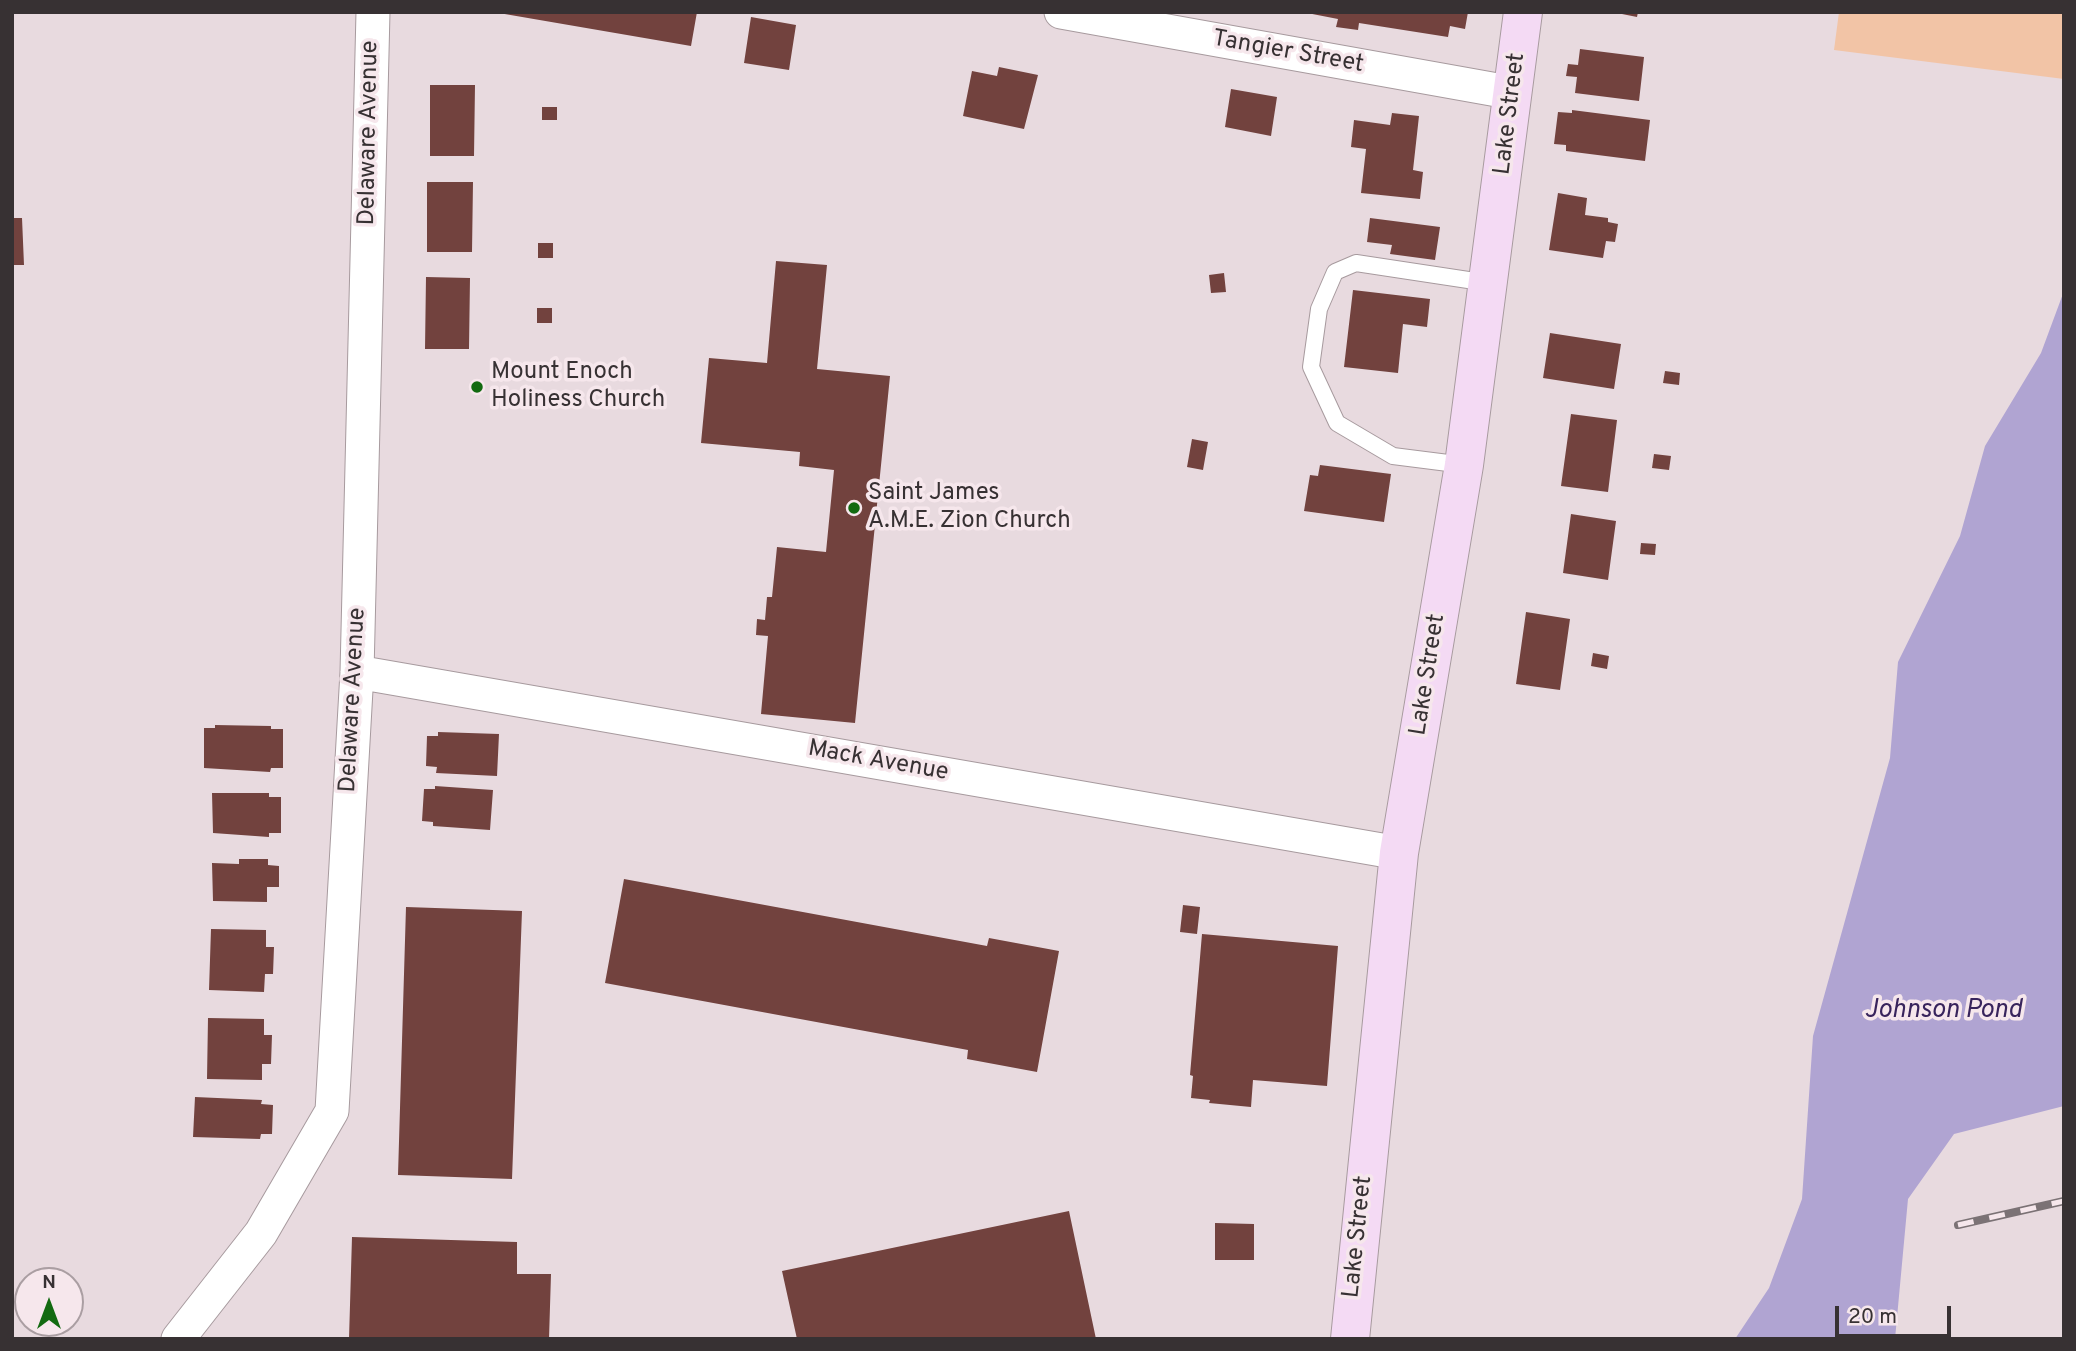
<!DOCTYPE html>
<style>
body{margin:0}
#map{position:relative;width:2076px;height:1351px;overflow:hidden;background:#e8dadf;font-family:Overpass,sans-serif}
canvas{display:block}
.frame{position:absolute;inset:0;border:14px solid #373133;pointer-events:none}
.north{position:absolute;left:14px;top:1267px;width:70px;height:70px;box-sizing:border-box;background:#f6e7ec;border:2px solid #aa9ea2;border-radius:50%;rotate:0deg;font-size:19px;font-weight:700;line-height:28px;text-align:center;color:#373133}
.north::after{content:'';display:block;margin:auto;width:24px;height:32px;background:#126a10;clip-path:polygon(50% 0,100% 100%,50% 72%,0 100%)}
.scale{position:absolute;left:1835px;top:1306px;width:116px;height:32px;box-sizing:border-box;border:4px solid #373133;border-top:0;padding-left:9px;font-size:21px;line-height:24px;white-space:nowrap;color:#373133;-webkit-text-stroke:5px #f6e7ec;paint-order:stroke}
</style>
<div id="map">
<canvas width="2076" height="1351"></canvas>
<div class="frame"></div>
<div class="north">N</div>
<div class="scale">20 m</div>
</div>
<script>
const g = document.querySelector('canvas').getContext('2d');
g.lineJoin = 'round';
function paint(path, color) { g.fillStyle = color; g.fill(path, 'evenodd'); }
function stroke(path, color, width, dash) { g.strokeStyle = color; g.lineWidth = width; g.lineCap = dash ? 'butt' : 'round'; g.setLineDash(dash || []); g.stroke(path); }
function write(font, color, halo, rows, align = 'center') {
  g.font = font + ' Overpass,sans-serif'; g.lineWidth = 7; g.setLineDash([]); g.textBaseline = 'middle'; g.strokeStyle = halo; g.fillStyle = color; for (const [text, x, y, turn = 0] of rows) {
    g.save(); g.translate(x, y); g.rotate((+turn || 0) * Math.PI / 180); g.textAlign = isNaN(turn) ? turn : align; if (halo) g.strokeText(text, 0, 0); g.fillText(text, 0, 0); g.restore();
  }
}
const green = new Path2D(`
 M1839,12H2064V79L1834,50Z`);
const water = new Path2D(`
 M2064,291V1106L1954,1134L1908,1199L1895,1339H1735L1769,1288L1802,1199L1813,1036L1890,758L1898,662L1960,536L1985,446L2041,353Z`);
const building = new Path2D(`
 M493,12H697L691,46Z
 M1302,12H1468L1465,29L1450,26L1448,37L1359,23L1358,30L1336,27L1338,19Z
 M1612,12H1638L1637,17Z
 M751,17L796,25L789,70L744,63Z
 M1580,49L1644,57L1639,101L1575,93L1577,77L1566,76L1568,64L1578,65Z
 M999,67L1038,75L1024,129L963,116L972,71L997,76Z
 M430,85H475L474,156H430Z
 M1231,89L1277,97L1271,136L1225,127Z
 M542,107H557V120H542Z
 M1572,110L1650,120L1645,161L1566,151V145L1554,144L1558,112L1572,113Z
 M1392,113L1419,116L1413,170L1423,172L1420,199L1361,193L1366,149L1351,147L1354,120L1390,125Z
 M427,182H473L472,252H427Z
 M1558,193L1587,198L1585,215L1608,218V222L1618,224L1615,242L1606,241L1603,258L1549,250Z
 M12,218H22L24,265H12Z
 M1370,218L1440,227L1435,260L1390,254L1392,245L1367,242Z
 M538,243H553V258H538Z
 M776,261L827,265L817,369L890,376L855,723L761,714L768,636L756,635L757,619L765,620L767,597H772L777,547L826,552L834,470L799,466L800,452L701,443L709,358L767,363Z
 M1224,273L1226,292L1211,293L1209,275Z
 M426,277L470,278L469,349H425Z
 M1353,290L1430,299L1427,327L1403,324L1398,373L1344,367Z
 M537,308H552V323H537Z
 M1550,333L1621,344L1614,389L1543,378Z
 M1665,371L1680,373L1679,385L1663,383Z
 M1571,414L1617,420L1608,492L1561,486Z
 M1192,439L1208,442L1203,470L1187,467Z
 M1654,454L1671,456L1669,470L1652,468Z
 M1320,465L1391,474L1384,522L1304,511L1310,475L1318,476Z
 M1571,514L1616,521L1608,580L1563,573Z
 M1641,543L1656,544L1655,555L1640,554Z
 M1526,612L1570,619L1560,690L1516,684Z
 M1593,653L1609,656L1607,669L1591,666Z
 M215,725L271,726V729H283V768H271L270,772L204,768V728H215Z
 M438,732L499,734L497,776L436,773L437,767L426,766L427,736H438Z
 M435,786L493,790L490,830L433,826V822L422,821L424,789H435Z
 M212,793H269V797H281V833H269V837L213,833Z
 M239,859H268V865L279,866V887H267V902L213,901L212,863L239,864Z
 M624,879L987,946L989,938L1059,951L1037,1072L967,1059L968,1050L605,983Z
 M1183,905L1200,907L1197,934L1180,932Z
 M406,907L522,911L512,1179L398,1175Z
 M211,929L266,930V947H274L273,974H265L264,992L209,990Z
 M1202,934L1338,946L1327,1086L1253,1080L1251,1107L1209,1103L1210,1100L1191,1098L1193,1076L1190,1075Z
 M208,1018L264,1019V1035H272L271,1064H262V1080L207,1079Z
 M195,1097L262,1100L261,1104L273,1105L272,1134H261L260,1139L193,1137Z
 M1069,1211L1096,1339H797L782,1271Z
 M1215,1223L1254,1224V1260H1215Z
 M352,1237L517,1242V1274H551L549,1339H349Z`);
const lane = new Path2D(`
 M1464,465L1393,456L1337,423L1311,367L1319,309L1335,272L1356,263L1488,283`);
const street = new Path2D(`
 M1061,12L1514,93
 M357,672L1399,853
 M178,1339L261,1233L332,1111L357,672L373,12`);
const secondary = new Path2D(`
 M1350,1339L1399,853L1464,465L1523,12`);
const rail = new Path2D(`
 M1958,1225L2064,1201`);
const markers = [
 [477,387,7,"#126a10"],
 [854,508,7,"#126a10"]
];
const streetNames = [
 ["Tangier Street",1288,53,10],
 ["Lake Street",1511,114,-83],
 ["Delaware Avenue",370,133,-89],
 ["Lake Street",1429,675,-81],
 ["Delaware Avenue",354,700,-87],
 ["Mack Avenue",878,762,10],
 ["Lake Street",1359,1237,-84]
];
const poiNames = [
 ["Mount Enoch",491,373],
 ["Holiness Church",491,401],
 ["Saint James",868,494],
 ["A.M.E. Zion Church",868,522]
];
const waterNames = [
 ["Johnson Pond",1943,1012]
];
paint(green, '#f2c4a6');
paint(water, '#b0a4d2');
paint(building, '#72423e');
stroke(lane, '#a79a9e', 18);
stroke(street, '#a79a9e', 35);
stroke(secondary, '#a79a9e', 40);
stroke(lane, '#fff', 16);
stroke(street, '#fff', 33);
stroke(secondary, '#f4daf4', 38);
stroke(rail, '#7b7275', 8);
stroke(rail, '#f6e7ec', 5, [16]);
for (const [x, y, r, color] of markers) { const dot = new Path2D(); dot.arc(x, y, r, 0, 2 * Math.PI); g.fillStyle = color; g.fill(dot); stroke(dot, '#f6e7ec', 2.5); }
write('24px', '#373133', '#f6e7ec', streetNames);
write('24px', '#373133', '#f6e7ec', poiNames, 'left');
write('italic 26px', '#38245c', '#f6e7ec', waterNames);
</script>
